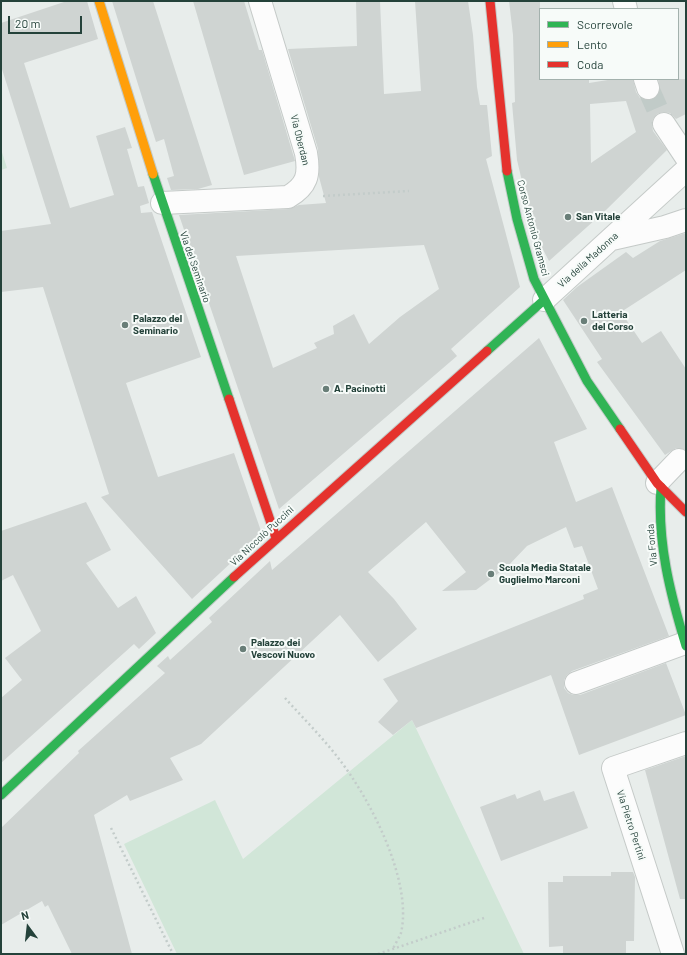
<!DOCTYPE html>
<meta charset="utf-8">
<style>
body{margin:0}
#map{position:relative;width:687px;height:955px;overflow:hidden;background:#e8edeb;font-family:Barlow,sans-serif}
canvas{display:block}
.frame{position:absolute;inset:0;border:2px solid #24423a;pointer-events:none}
.legend{position:absolute;left:539px;top:8px;width:140px;height:72px;box-sizing:border-box;background:#f7fbf9;border:1px solid #a3b1ad;margin:0;padding:5px 7px;list-style:none;font-size:12px;color:#24423a}
.legend li{display:flex;align-items:center;gap:8px;height:20px}
.legend b{width:20px;border:1px solid #a3b1ad}
.north{position:absolute;left:8px;top:907px;width:40px;height:40px;-webkit-text-stroke:3px #f7fbf9;paint-order:stroke;rotate:345deg;font-size:11px;font-weight:700;line-height:16px;text-align:center;color:#24423a}
.north::after{content:'';display:block;margin:auto;width:14px;height:18px;background:#24423a;clip-path:polygon(50% 0,100% 100%,50% 72%,0 100%)}
.scale{position:absolute;left:8px;top:16px;width:74px;height:18px;box-sizing:border-box;border:2px solid #24423a;border-top:0;padding-left:5px;font-size:12px;line-height:14px;white-space:nowrap;color:#24423a;-webkit-text-stroke:3px #f7fbf9;paint-order:stroke}
</style>
<div id="map">
<canvas width="687" height="955"></canvas>
<div class="frame"></div>
<ul class="legend">
<li><b style="height:5px;background:#30b455"></b>Scorrevole</li>
<li><b style="height:5px;background:#ff9f0a"></b>Lento</li>
<li><b style="height:5px;background:#e5322d"></b>Coda</li>
</ul>
<div class="north">N</div>
<div class="scale">20 m</div>
</div>
<script>
const g = document.querySelector('canvas').getContext('2d');
g.lineJoin = 'round';
function paint(path, color) { g.fillStyle = color; g.fill(path, 'evenodd'); }
function stroke(path, color, width, dash) { g.strokeStyle = color; g.lineWidth = width; g.lineCap = dash ? 'butt' : 'round'; g.setLineDash(dash || []); g.stroke(path); }
function write(font, color, halo, rows, align = 'center') {
  g.font = font + ' Barlow,sans-serif'; g.lineWidth = 4; g.setLineDash([]); g.textBaseline = 'middle'; g.strokeStyle = halo; g.fillStyle = color; for (const [text, x, y, turn = 0] of rows) {
    g.save(); g.translate(x, y); g.rotate((+turn || 0) * Math.PI / 180); g.textAlign = isNaN(turn) ? turn : align; if (halo) g.strokeText(text, 0, 0); g.fillText(text, 0, 0); g.restore();
  }
}
const green = new Path2D(`
 M1,149L7,168L1,170Z
 M412,720L524,954H177L124,844L215,800L243,859Z`);
const building = new Path2D(`
 M67,1H87L98,39L24,63L70,208L114,195L96,136L125,127L132,148L127,149L138,187L144,186L149,203L140,206L141,213L152,212L201,357L126,383L158,477L234,453L262,534L192,599L101,497L109,494L43,287L1,292V231L51,224L1,66V23Z
 M112,1H153L212,185L198,189L171,190L167,178L174,176L164,139L156,142Z
 M193,1H244L259,50H262L295,161L244,175Z
 M356,1H380L384,94L421,91L415,1H468L473,35L477,87L480,105H487L492,156L486,159L520,287L451,349L457,356L279,509L179,215L289,209L299,205L326,203L319,177L318,149L288,49L357,46ZM424,245L439,289L400,317L369,344L354,314L333,326L334,334L314,343L317,348L273,368L236,256Z
 M509,1H540V79H589V83L614,79H633L636,92L640,98L646,100H652L658,96L660,90L658,79H686V114L676,119L670,113L663,112L657,114L653,119L652,125L653,131L667,150L606,210L549,261L534,232L517,160L512,103L515,102L513,35ZM626,101L636,132L591,163L590,104Z
 M686,233V270L621,312L642,343L661,331L686,369V450L676,448L665,455L597,362L602,359L563,300L577,287L626,252L633,258L660,241Z
 M539,338L587,429L554,442L576,502L612,487L669,636L572,671L567,675L564,680V688L568,693L573,695H580L666,663L686,715L579,755L551,675L416,728L412,720L393,735L378,722L398,701L383,679L584,599L583,595L598,589L582,546L574,548L566,527L527,546L508,566L476,590L442,591L466,572L426,522L368,572L394,599L417,629L378,662L340,615L201,744L170,758L183,780L130,801L127,795L94,815L132,954H72L48,905L45,907L42,901L1,925V828L79,753L78,751L165,673L157,666L168,656L170,660L212,622L209,618L270,561L272,570Z
 M86,502L111,550L86,563L118,608L136,596L156,633L139,649L134,644L1,763V698L22,680L5,658L41,631L13,575L1,581V531Z
 M686,756V899H680L645,770Z
 M540,790L544,801L574,791L588,828L501,861L480,807L515,794L517,799Z
 M611,872H633L635,877L634,941H626V954H563V946L549,947L548,882H563V876H611Z`);
const streetTunnel = new Path2D(`
 M648,88L664,124`);
const path = new Path2D(`
 M323,196L409,191
 M285,698C303,718 323,738 339,759C370,799 413,881 401,933C399,938 395,944 393,949
 M111,828L173,954
 M378,954L484,918`);
const street = new Path2D(`
 M624,1L626,9
 M645,79L648,88
 M664,124L686,157
 M162,203L288,197C307,186 310,175 306,153L260,1
 M612,239L665,227L686,220
 M544,300L686,170
 M657,483L679,460
 M576,683L685,643
 M673,954L613,768L686,743`);
const fast = new Path2D(`
 M507,171L517,219L534,279L587,381L620,429
 M153,174L229,399
 M487,351L544,300
 M661,487C657,542 670,593 686,646
 M1,795L234,577`);
const slow = new Path2D(`
 M99,1L153,174`);
const jam = new Path2D(`
 M490,1L507,171
 M229,399L276,538
 M620,429L657,483L686,512
 M234,577L487,351`);
const markers = [
 [568,217,4,"#697e78"],
 [584,321,4,"#697e78"],
 [125,325,4,"#697e78"],
 [326,389,4,"#697e78"],
 [491,574,4,"#697e78"],
 [243,649,4,"#697e78"]
];
const streetNames = [
 ["Via Oberdan",300,140,76],
 ["Corso Antonio Gramsci",533,228,75],
 ["Via della Madonna",588,260,-42],
 ["Via del Seminario",195,267,71],
 ["Via Niccolò Puccini",262,536,-43],
 ["Via Fonda",652,545,-95],
 ["Via Pietro Pertini",631,825,72]
];
const poiNames = [
 ["San Vitale",576,217],
 ["Latteria",592,315],
 ["del Corso",592,327],
 ["Palazzo del",133,319],
 ["Seminario",133,331],
 ["A. Pacinotti",334,389],
 ["Scuola Media Statale",499,568],
 ["Guglielmo Marconi",499,580],
 ["Palazzo dei",251,643],
 ["Vescovi Nuovo",251,655]
];
paint(green, '#d1e6d8');
paint(building, '#cfd4d2');
stroke(streetTunnel, '#c1cbc8', 22, [22, 11]);
stroke(street, '#c5cac8', 24);
stroke(fast, '#c3cbc8', 11);
stroke(slow, '#c3cbc8', 11);
stroke(jam, '#c3cbc8', 11);
stroke(path, '#c3ccca', 2.5, [2, 3]);
stroke(street, '#fcfcfc', 22);
stroke(fast, '#30b455', 9);
stroke(slow, '#ff9f0a', 9);
stroke(jam, '#e5322d', 9);
for (const [x, y, r, color] of markers) { const dot = new Path2D(); dot.arc(x, y, r, 0, 2 * Math.PI); g.fillStyle = color; g.fill(dot); stroke(dot, '#f7fbf9', 1.5); }
write('10px', '#24423a', '#f7fbf9', streetNames);
write('bold 10px', '#24423a', '#f7fbf9', poiNames, 'left');
</script>
